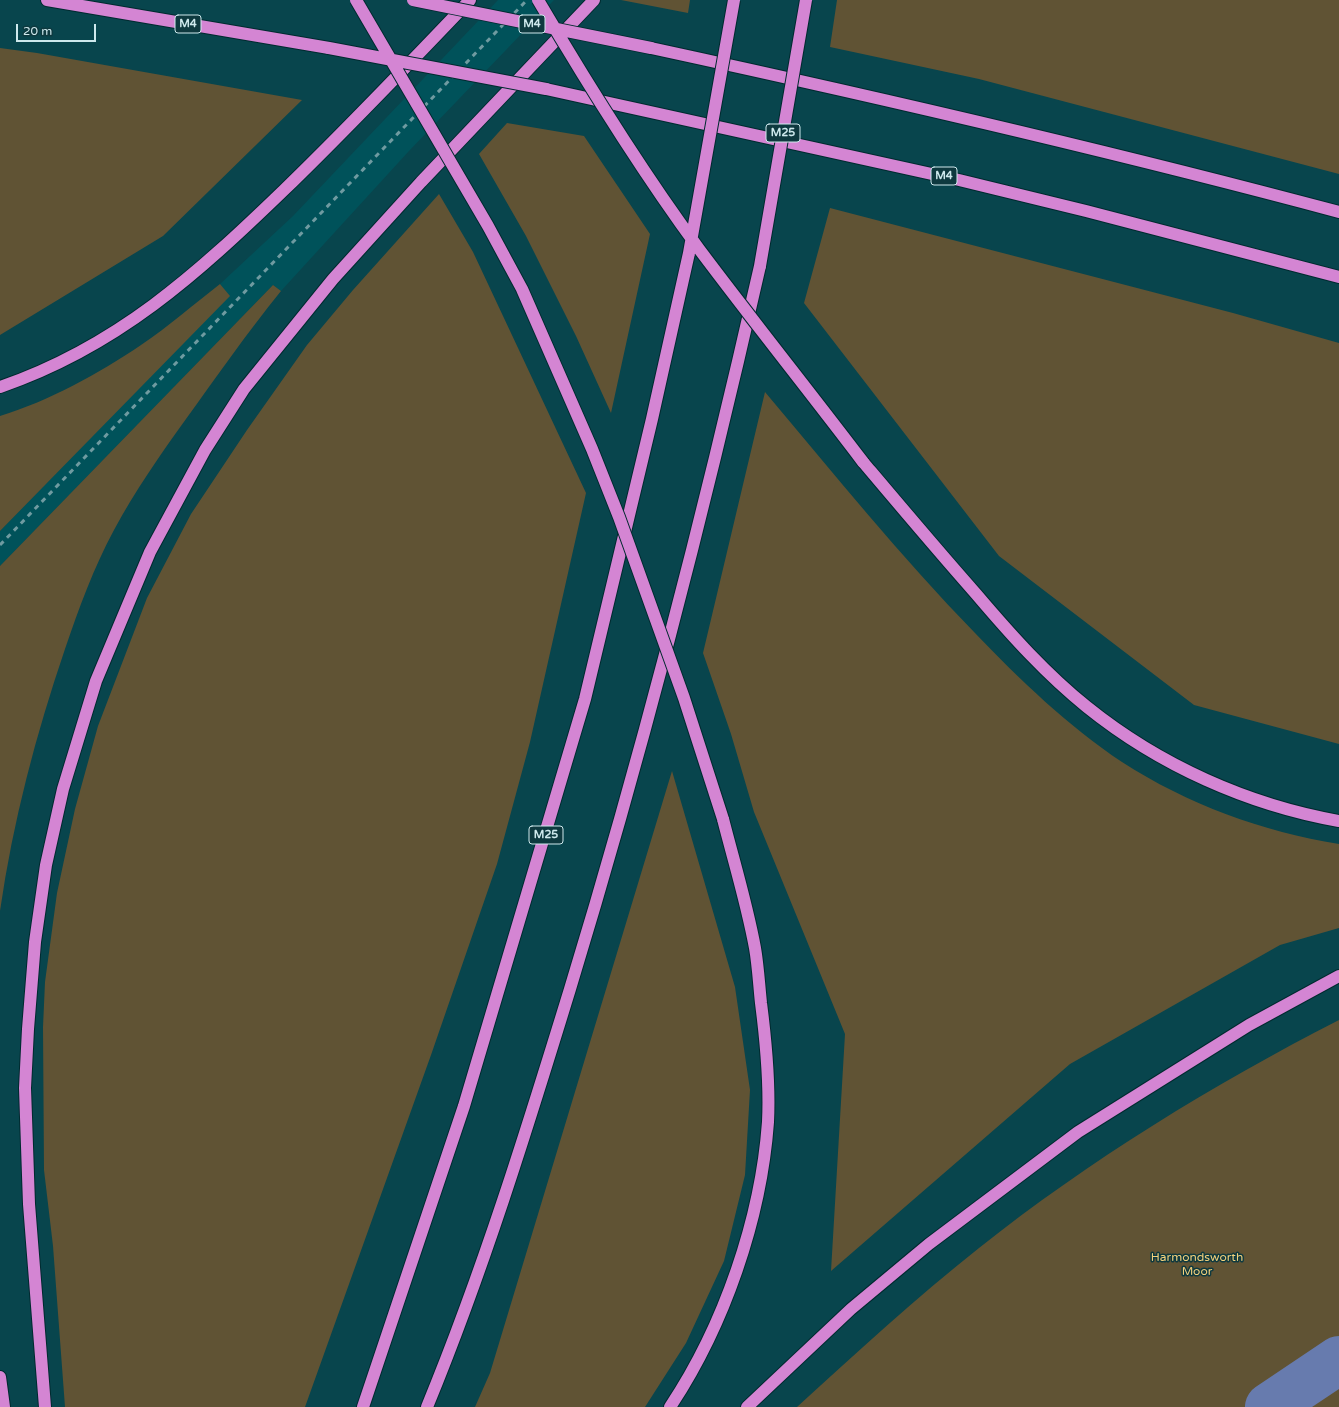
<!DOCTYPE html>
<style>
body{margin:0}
#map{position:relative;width:1339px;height:1407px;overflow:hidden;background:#08454d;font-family:"Varela Round",sans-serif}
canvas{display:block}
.scale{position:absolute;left:16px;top:24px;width:80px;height:18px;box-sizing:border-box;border:2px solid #cee9ed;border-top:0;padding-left:5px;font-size:12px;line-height:14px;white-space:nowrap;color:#cee9ed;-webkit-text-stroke:3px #0e393f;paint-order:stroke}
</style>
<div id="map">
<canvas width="1339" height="1407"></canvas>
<div class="scale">20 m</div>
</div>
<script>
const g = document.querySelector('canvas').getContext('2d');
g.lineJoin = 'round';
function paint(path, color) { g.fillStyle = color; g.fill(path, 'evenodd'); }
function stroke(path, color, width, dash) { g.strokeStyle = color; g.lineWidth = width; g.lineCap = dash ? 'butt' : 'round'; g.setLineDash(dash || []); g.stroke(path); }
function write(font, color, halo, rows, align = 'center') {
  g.font = font + ' "Varela Round",sans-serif'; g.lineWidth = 3; g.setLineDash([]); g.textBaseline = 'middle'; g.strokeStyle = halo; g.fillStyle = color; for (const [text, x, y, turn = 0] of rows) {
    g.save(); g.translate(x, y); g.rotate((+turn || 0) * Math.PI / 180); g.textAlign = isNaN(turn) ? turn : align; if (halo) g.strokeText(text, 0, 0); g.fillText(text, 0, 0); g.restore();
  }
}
const built = new Path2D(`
 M498,0H554L409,151L281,291L273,285L0,566V531L229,296L220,284L293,216Z`);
const green = new Path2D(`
 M621,0H690L688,13Z
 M837,0H1339V174L979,79L830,47Z
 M0,48L37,53L302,100L163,236L0,335Z
 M507,123L584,136L650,234L611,413L576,336L526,236L479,154Z
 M439,194L473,252L586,493L530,742L497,864L431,1055L305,1407H65L53,1246L44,1170L43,1027L45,982L57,893L75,809L98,726L147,598L191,514L247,430L307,345L353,290Z
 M830,208L1233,313L1339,343V744L1194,705L999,556L804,303Z
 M220,284L230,296L0,531V416C49,401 98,374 141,345C168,327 194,304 220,284Z
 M273,285L281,291C247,333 217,376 186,419C160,455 135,491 114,530C94,567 79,608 65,649C36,734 13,821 0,911V566Z
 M765,392C834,474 901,557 975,633C1020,680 1068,726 1122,762C1187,804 1263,832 1339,844V928L1280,945L1070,1064L831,1271L845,1034L754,812L731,734L703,653Z
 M672,771L735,987L750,1090L745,1175L724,1261L686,1343L645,1407H475L490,1373Z
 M1339,1020V1407H797C856,1353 916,1298 979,1248C1090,1160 1212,1085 1339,1020Z`);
const river = new Path2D(`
 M1269,1407L1339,1360`);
const motorway = new Path2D(`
 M47,0L329,48
 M651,48C882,98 1111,151 1339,212
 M546,89L959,180L1086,211L1339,277
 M0,387C117,347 197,274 284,190C348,128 409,64 470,0
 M863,462C901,507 938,551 977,595C1011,635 1046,674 1087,707C1159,765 1248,805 1339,821
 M0,1377L4,1407
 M45,1407L29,1204L25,1088L28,1029L35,942L46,865L63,789L96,681L150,552L205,450L244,389L333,279L421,182L594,0
 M363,1407L464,1106L585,699L652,419L689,253
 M427,1407C483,1271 527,1129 570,989C643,750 705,509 760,266
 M670,1407C724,1326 761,1219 768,1122C770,1082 766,1042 761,1003C759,984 758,965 755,948C747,904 734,862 723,819
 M747,1407L851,1309L929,1244L1078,1132L1249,1025L1339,976`);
const rail = new Path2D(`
 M0,545L527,0`);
const motorwayBridge = new Path2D(`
 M356,0L488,226L522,289L592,449L619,517L684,698L723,819
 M413,0L651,48
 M538,0C588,85 640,169 699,249C753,321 809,391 863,462
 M329,48L546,89
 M689,253L734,0
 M760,266L806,0`);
const shields = [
 [188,24,26],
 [532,24,26],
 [783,133,34],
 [944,176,26],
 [546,835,34]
];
const shieldNames = [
 ["M4",188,24],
 ["M4",532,24],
 ["M25",783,133],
 ["M4",944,176],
 ["M25",546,835]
];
const parkNames = [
 ["Harmondsworth",1197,1258],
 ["Moor",1197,1272]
];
paint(built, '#00525a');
paint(green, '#605334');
stroke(river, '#677bae', 48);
stroke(motorway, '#002a2f', 14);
stroke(motorway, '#d485d3', 12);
stroke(rail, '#6f9ba1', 3, [5, 5]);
stroke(motorwayBridge, '#002a2f', 14, []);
stroke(motorwayBridge, '#d485d3', 12);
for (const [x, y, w] of shields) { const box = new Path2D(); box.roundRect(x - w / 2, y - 9, w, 18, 3); g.fillStyle = '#0e393f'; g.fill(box); stroke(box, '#cee9ed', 1); }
write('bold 11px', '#cee9ed', null, shieldNames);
write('12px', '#f4d17c', '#0e393f', parkNames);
</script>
